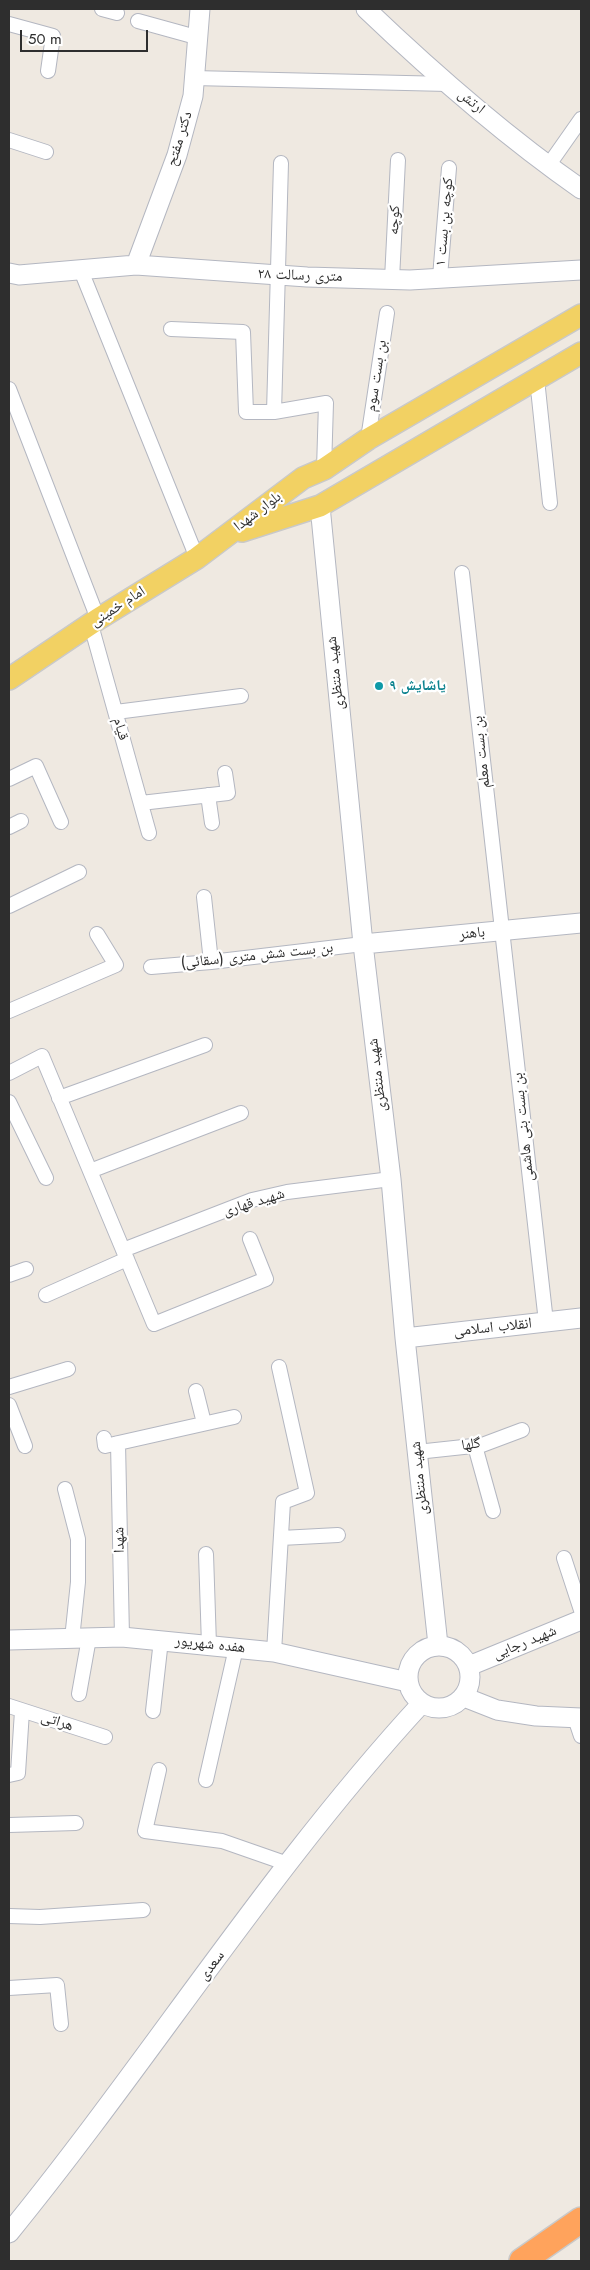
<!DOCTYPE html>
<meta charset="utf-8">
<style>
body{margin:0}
#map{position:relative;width:590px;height:2270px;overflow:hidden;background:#efe9e1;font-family:Jost,sans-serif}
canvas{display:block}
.frame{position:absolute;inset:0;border:10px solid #2e2e2e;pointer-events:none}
.scale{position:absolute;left:20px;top:30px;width:128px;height:22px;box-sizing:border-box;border:2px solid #2e2e2e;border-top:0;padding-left:6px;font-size:15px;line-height:18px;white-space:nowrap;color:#2e2e2e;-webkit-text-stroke:4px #fff;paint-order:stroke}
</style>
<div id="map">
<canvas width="590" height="2270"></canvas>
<div class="frame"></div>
<div class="scale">50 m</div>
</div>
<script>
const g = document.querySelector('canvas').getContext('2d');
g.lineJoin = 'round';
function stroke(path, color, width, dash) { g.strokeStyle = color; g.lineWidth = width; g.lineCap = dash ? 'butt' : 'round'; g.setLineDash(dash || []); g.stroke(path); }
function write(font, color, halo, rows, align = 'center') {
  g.font = font + ' Jost,"Noto Naskh Arabic",sans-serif'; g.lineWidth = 4.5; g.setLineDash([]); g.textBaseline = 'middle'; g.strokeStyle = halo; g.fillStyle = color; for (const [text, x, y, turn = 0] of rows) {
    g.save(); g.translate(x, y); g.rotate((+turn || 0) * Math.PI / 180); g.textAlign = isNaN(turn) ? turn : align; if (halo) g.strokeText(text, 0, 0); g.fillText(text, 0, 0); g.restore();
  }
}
const street = new Path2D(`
 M102,9L117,13
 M138,21L196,37
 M9,24L53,36L48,71
 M193,78L448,84
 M9,140L46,152
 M548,166L581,119
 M80,268L197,558
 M440,277L449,168
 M392,279L398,160
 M171,329L243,332L246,412H274L326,403L324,469
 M537,379L550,503
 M9,389L98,619
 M274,412L281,163
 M368,439L387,313
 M462,573L546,1322
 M91,625L149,833
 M116,712L241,696
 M9,779L36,766L61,822
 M208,795L212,823
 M141,803L228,793L225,773
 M9,827L21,821
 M204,897L211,962
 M9,906L79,872
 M151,967L211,962L363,944
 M9,1011L116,965L97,934
 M9,1073L42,1056L154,1324L266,1279L250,1239
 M59,1098L205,1045
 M9,1102L46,1178
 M90,1171L241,1113
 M123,1250L252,1200L287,1192L391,1179
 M9,1275L26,1269
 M46,1295L127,1259
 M9,1387L68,1369
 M196,1391L204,1423
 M9,1405L25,1446
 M104,1438L105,1446L234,1417
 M118,1443L122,1637
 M475,1446L493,1511
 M417,1452L482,1445L522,1430
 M65,1489L78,1539V1582L72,1639
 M281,1538L338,1535
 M206,1554L209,1645
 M564,1558L581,1610
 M274,1652L283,1502L307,1493L279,1367
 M79,1694L89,1638
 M9,1706L105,1737
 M153,1711L161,1640
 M575,1718L581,1736
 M159,1770L145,1831L222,1841L288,1864
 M9,1775L18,1773L22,1711
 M206,1780L236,1648
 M9,1825L76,1823
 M9,1916L40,1917L143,1910
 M9,1988L57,1985L61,2024`);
const secondary = new Path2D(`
 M366,9C433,73 505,136 581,189
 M136,265L177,155L193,96L200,9
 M9,273L19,275L136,265L307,277L410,280L581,270
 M320,506L363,944L391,1179L405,1338L438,1645
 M363,944L581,923
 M405,1338L581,1318
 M9,1640L122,1637L274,1652L408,1682
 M408 1677a31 31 0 1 1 62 0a31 31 0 1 1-62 0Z
 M469,1666L581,1620
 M464,1697L497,1710L536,1716L581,1718
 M9,2233C150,2060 270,1868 422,1703`);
const primary = new Path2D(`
 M242,531L320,506L581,353
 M9,679L98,619L197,558L303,478L324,469L368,439L581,315`);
const highway = new Path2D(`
 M522,2261L581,2220`);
const markers = [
 [379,686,5,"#0f9aa8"]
];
const streetNames = [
 ["ارتش",471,102,39],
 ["دکتر مفتح",180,139,-73],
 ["کوچه",395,220,-87],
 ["کوچه بن بست ۱",445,222,-85],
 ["۲۸ متری رسالت",300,276,2],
 ["بن بست سوم",377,376,-81],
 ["بلوار شهدا",258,512,-37],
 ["امام خمینی",118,607,-33],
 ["شهید منتظری",336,673,-96],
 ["قیام",120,729,74],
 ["بن بست معلم",482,752,-96],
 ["باهنر",472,934,-6],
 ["بن بست شش متری (سقائی)",257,956,-6],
 ["شهید منتظری",378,1075,-97],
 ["بن بست بنی هاشمی",524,1127,-96],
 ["شهید قهاری",254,1203,-17],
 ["انقلاب اسلامی",493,1328,-6],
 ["گلها",471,1445,-8],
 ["شهید منتظری",420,1478,-96],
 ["شهدا",120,1540,-91],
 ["شهید رجایی",525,1643,-22],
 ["هفده شهریور",210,1645,6],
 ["هراتی",57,1722,18],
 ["سعدی",212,1966,-53]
];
const cultureNames = [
 ["یاشایش ۹",389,686]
];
stroke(street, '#b4b7c1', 16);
stroke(secondary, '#b4b7c1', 21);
stroke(primary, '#c9c9c9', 24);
stroke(highway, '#c9c9c9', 28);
stroke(street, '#fff', 14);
stroke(secondary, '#fff', 19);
stroke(primary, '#f2d163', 21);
stroke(highway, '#ffa35c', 25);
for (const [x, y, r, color] of markers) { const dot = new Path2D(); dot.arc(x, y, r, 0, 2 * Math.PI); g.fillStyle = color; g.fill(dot); stroke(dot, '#fff', 2); }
write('15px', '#2e2e2e', '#fff', streetNames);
write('bold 15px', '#0d838f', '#fff', cultureNames, 'left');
</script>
